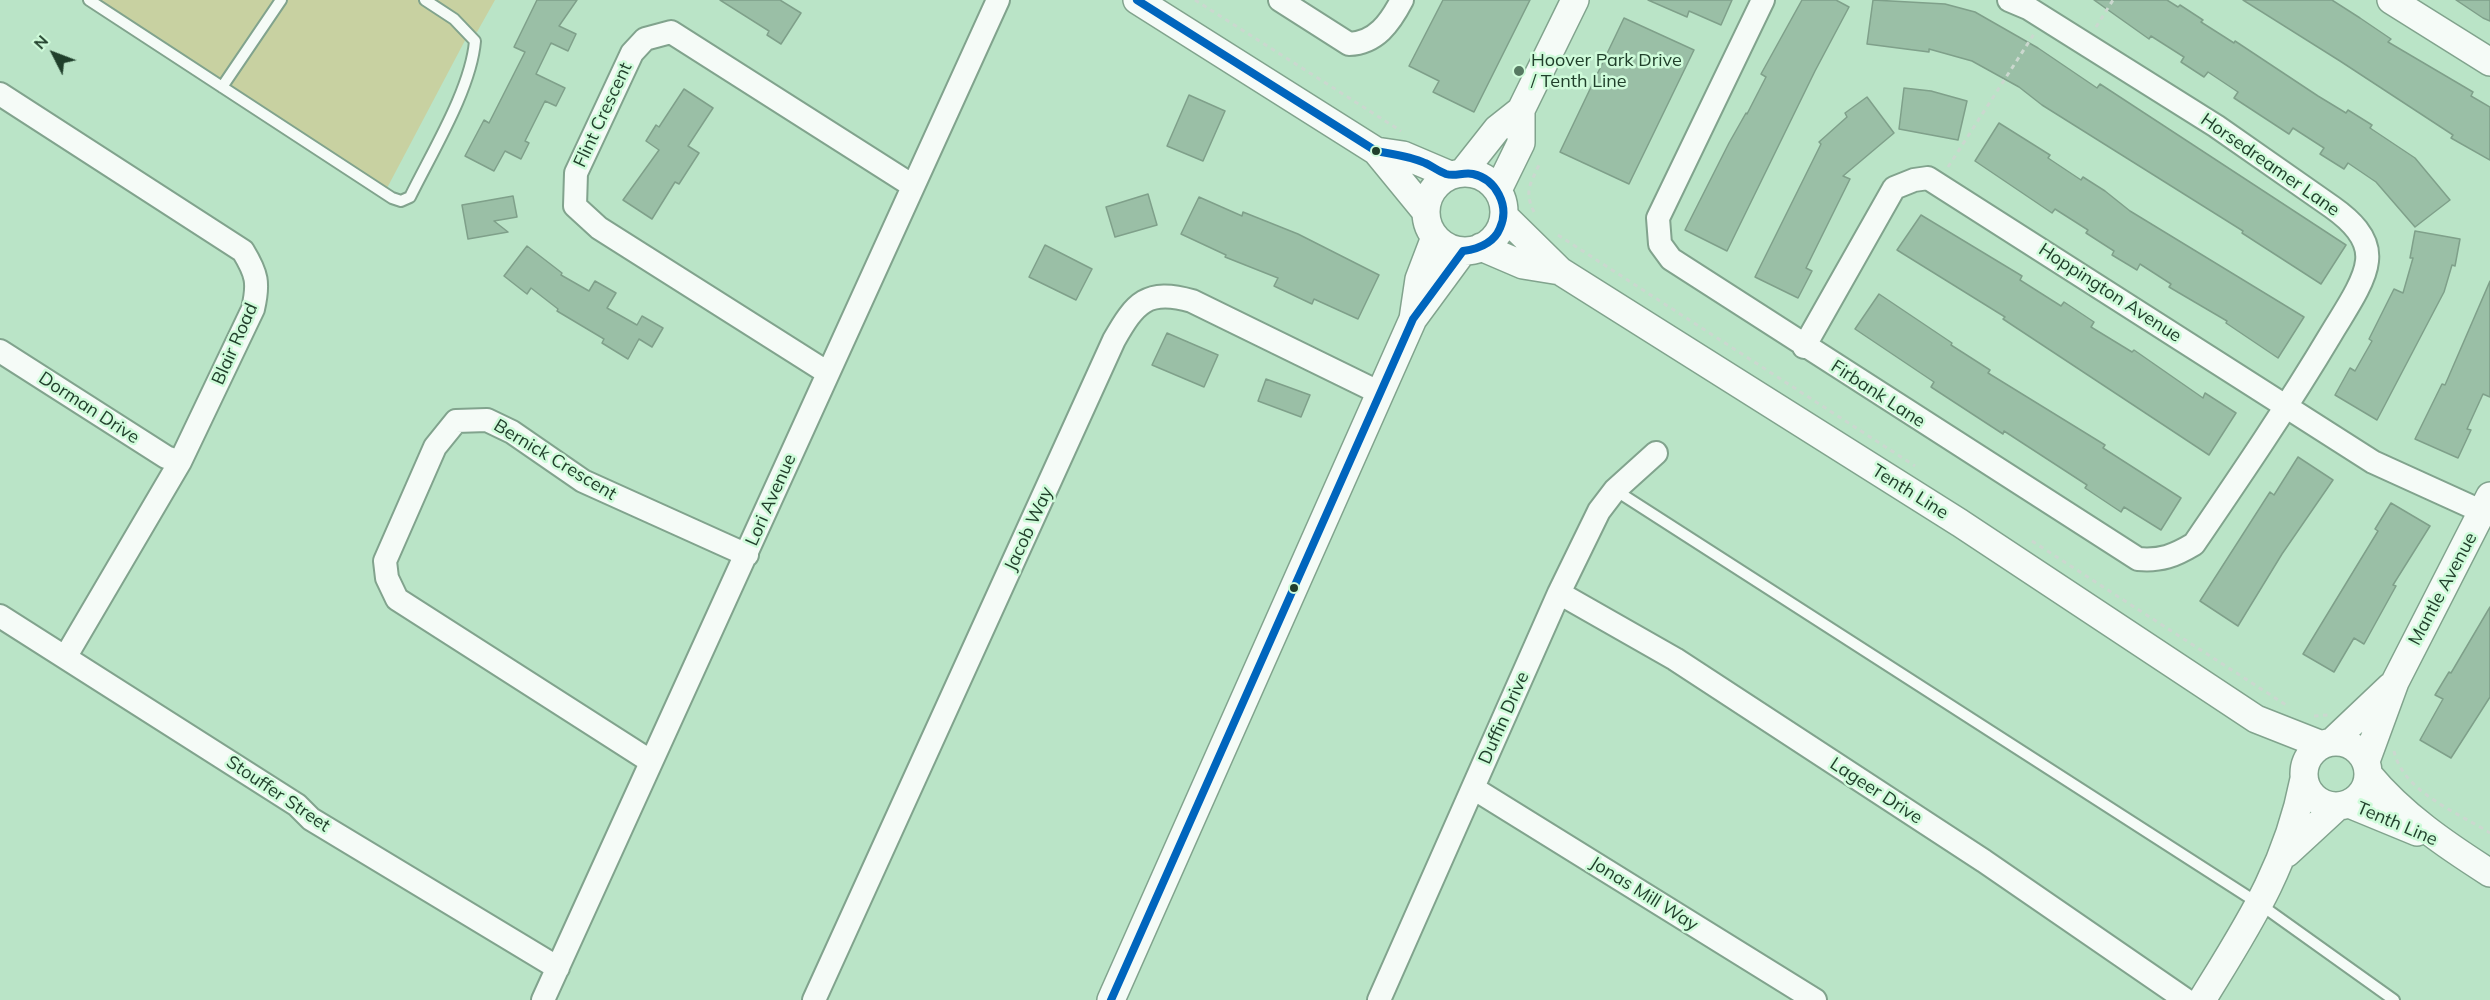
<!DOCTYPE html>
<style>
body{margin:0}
#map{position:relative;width:2490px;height:1000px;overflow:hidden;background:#bae4c7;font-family:Mulish,sans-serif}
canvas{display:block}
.north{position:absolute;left:24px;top:24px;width:60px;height:60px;-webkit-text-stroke:4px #cffbda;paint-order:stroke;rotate:312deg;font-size:16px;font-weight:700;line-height:24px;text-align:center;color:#203f2b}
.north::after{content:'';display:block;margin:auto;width:21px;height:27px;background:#203f2b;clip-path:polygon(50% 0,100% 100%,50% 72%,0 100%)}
</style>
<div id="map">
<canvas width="2490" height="1000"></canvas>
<div class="north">N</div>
</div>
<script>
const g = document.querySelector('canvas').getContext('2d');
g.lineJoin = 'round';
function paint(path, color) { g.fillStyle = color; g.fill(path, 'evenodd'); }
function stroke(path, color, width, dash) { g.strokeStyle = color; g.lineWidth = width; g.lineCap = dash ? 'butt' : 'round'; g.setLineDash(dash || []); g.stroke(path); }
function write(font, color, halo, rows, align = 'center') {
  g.font = font + ' Mulish,sans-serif'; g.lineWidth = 5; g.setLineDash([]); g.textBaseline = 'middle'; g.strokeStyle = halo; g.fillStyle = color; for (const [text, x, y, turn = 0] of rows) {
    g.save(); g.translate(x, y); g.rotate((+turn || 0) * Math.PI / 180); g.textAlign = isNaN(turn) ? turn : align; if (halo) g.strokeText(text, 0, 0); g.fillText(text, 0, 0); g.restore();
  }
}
const green = new Path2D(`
 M97,0H495L477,32L470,31L386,190Z`);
const building = new Path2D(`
 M537,0H577L559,26L576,34L568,51L551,43L536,74L565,88L556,106L545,101L525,141L529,143L521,159L505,151L494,171L465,156L484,120L489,123L525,52L514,47Z
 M720,0H780L801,13L781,44L767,35L769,31Z
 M1443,0H1530L1474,112L1433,92L1439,81L1409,66Z
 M1648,0H1732L1721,25L1689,11L1687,17Z
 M1802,0H1836L1849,7L1815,71L1727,251L1685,230L1729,143L1746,113L1747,114L1766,77L1761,74Z
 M1873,0L1945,4L1975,12L2038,48L2097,88L2100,84L2346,245L2321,284L2242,233L2243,231L2042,105L2019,87L1972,61L1929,49V52L1867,44Z
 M2094,0H2167L2178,7L2180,5L2203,20L2201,22L2234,43L2235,41L2318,96L2346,113L2348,110L2372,125L2370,128L2415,158L2450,200L2415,227L2376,182L2348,163L2344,169L2320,154L2324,148L2293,128L2289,134L2234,98L2238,92L2208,72L2204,77L2181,62L2184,57L2151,36L2149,39Z
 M2243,0H2332L2360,18L2391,39L2388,42L2473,92L2471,96L2490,107V160L2451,138L2453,135L2340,61Z
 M2456,0H2490V21L2483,18Z
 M1624,18L1694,50L1629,184L1560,152Z
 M1904,88L1931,91L1967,101L1958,140L1899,129Z
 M684,89L713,108L688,146L699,153L679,184L675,182L652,219L623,200L659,150L646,141L656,125L659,127Z
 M1189,95L1225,111L1203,161L1167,146Z
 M1867,97L1894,133L1843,176L1850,179L1806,268L1812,271L1798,298L1755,277L1821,144L1819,142L1847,117L1845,113Z
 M1999,123L2050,155L2048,158L2081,180L2083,177L2105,191L2130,211L2304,317L2278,358L2226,323L2227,321L2169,287L2171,284L2140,264L2137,270L2112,255L2114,251L2086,233L2088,230L2055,209L2052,213L1975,161Z
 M1148,194L1157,225L1115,237L1106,207Z
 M513,196L517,217L494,221L508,232L468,239L462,205Z
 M1199,197L1242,216L1243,212L1298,234L1379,275L1358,319L1314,299L1312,304L1274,286L1278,278L1225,257L1226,255L1181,234Z
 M1921,215L2022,276L2020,280L2061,306L2064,302L2094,322L2091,327L2132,352L2134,350L2203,398L2205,393L2236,413L2209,455L2003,319L2005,317L1897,250Z
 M2415,231L2460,239L2455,266L2452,265L2444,292L2377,420L2335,395L2350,368L2355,371L2372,341L2369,339L2394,289L2403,293L2413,258H2410Z
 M1045,245L1092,269L1076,300L1029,277Z
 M527,246L562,273L561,275L589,291L595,281L616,293L607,308L637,325L642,316L663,328L652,347L639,339L628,359L602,343L604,339L557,311L558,309L531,288L527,294L504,276Z
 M2490,281V397L2483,394L2467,429L2471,430L2458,458L2415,439L2442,384L2445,385Z
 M1879,294L1952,343L1951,345L1990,370L1988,373L2105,445L2103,448L2181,498L2161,530L2124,507L2121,512L2085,488L2087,485L2044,457L2004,431L2003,434L1931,387L1934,382L1855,329Z
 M1167,333L1218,355L1204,387L1152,365Z
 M1266,379L1310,395L1301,417L1258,401Z
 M2298,457L2333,480L2282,554L2238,626L2200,601L2270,492L2274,495Z
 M2391,503L2430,526L2393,585L2396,586L2364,644L2354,638L2334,672L2303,654L2378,531L2375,529Z
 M2490,607V697L2451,758L2420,740L2443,699L2435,695L2449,672L2451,673Z`);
const path = new Path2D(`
 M1195,0L1401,131
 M2096,27L2113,0
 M1948,167L2034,34
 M1534,212C1524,192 1530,184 1539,165
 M1558,235L1915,466
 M2032,541L2286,705
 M2314,716L2328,715
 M2394,751C2403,792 2457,812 2490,833`);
const service = new Path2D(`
 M89,0L392,198L401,201L410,197C432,152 471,89 475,41L454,19L425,0
 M222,87L281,0
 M1615,490L2261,905L2394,1000`);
const minor = new Path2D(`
 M1280,0L1349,44C1376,43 1390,23 1402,0
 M1763,0L1658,218L1660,244L1671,259L2138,559C2161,561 2174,556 2194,544C2241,475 2288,406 2331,334C2342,315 2365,283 2367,261C2370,237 2349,219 2332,207L2216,126L2028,8L2009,0
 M0,94L243,251C257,274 259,283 253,309L180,462L66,656
 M1804,347L1894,188L1914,180L1928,178L2373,462L2483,512
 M0,351L166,457L180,462
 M828,373L599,228L575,206L576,173L632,53L645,39L671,32L913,186
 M1559,593L1675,659L1984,861L2186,1000
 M0,616L297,805L311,819L558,968
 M650,761L397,599L387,578L385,561L435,447L456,421L487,420L512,432L583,481L747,555
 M1473,788L1815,1000
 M543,1000L998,0
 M814,1000L1114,340C1135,303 1147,288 1192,301L1380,393
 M1379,1000L1559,593L1599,511L1615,490L1656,453`);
const tertiary = new Path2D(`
 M1137,0L1376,151L1426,212
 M2391,0L2490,62
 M1376,151L1403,155L1450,175
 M1463,172L1497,129L1521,110L1575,0
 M1426 212a39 39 0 1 1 78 0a39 39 0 1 1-78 0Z
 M1498,190L1521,143V110
 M1504,216L1560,271L1960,523L2256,719L2322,745
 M1481,247L1523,265L1560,271
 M1413,319L1419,279L1435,237
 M2333,741L2390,687
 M2304 774a32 32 0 1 1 64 0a32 32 0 1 1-64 0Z
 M2366,761L2395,682L2490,496
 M2369,775C2402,815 2446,845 2490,873
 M2349,804L2417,832
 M2287,853L2338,806
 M1111,1000L1413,319L1463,251
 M2202,1000C2248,925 2287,867 2304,779`);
const bus1 = new Path2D(`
 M1111,1000L1413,319L1463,251C1478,249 1494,243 1500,228C1510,206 1496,179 1473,174C1463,172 1455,177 1446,174C1438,171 1432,166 1425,163C1410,156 1392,154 1376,151L1137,0`);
const markers = [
 [1519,71,6,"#567962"],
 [1376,151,5,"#203f2b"],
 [1294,588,5,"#203f2b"]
];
const poiNames = [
 ["Hoover Park Drive",1531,61],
 ["/ Tenth Line",1531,82]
];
const streetNames = [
 ["Flint Crescent",603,115,-65],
 ["Horsedreamer Lane",2270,165,35],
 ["Hoppington Avenue",2110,293,33],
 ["Blair Road",235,344,-66],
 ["Firbank Lane",1878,394,33],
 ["Dorman Drive",89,408,33],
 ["Bernick Crescent",555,460,31],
 ["Tenth Line",1910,492,32],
 ["Lori Avenue",771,500,-66],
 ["Jacob Way",1029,529,-65],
 ["Mantle Avenue",2443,589,-62],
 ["Duffin Drive",1504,718,-66],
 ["Lageer Drive",1876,791,33],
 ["Stouffer Street",278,794,34],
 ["Tenth Line",2397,824,23],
 ["Jonas Mill Way",1644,894,32]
];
paint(green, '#c8d1a1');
paint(building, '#9abfa6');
stroke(building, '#7fa08a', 1.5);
stroke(service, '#81a38d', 14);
stroke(minor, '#81a38d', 26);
stroke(tertiary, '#81a38d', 30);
stroke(path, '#cbd8cf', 3, [4.5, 4.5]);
stroke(service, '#f5fbf7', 10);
stroke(minor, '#f5fbf7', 22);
stroke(tertiary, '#f5fbf7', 27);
stroke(bus1, '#0065bd', 8);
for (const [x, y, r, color] of markers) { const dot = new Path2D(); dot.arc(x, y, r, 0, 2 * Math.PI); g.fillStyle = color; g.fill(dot); stroke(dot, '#cffbda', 2); }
write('18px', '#203f2b', '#cffbda', poiNames, 'left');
write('18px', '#203f2b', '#cffbda', streetNames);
</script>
